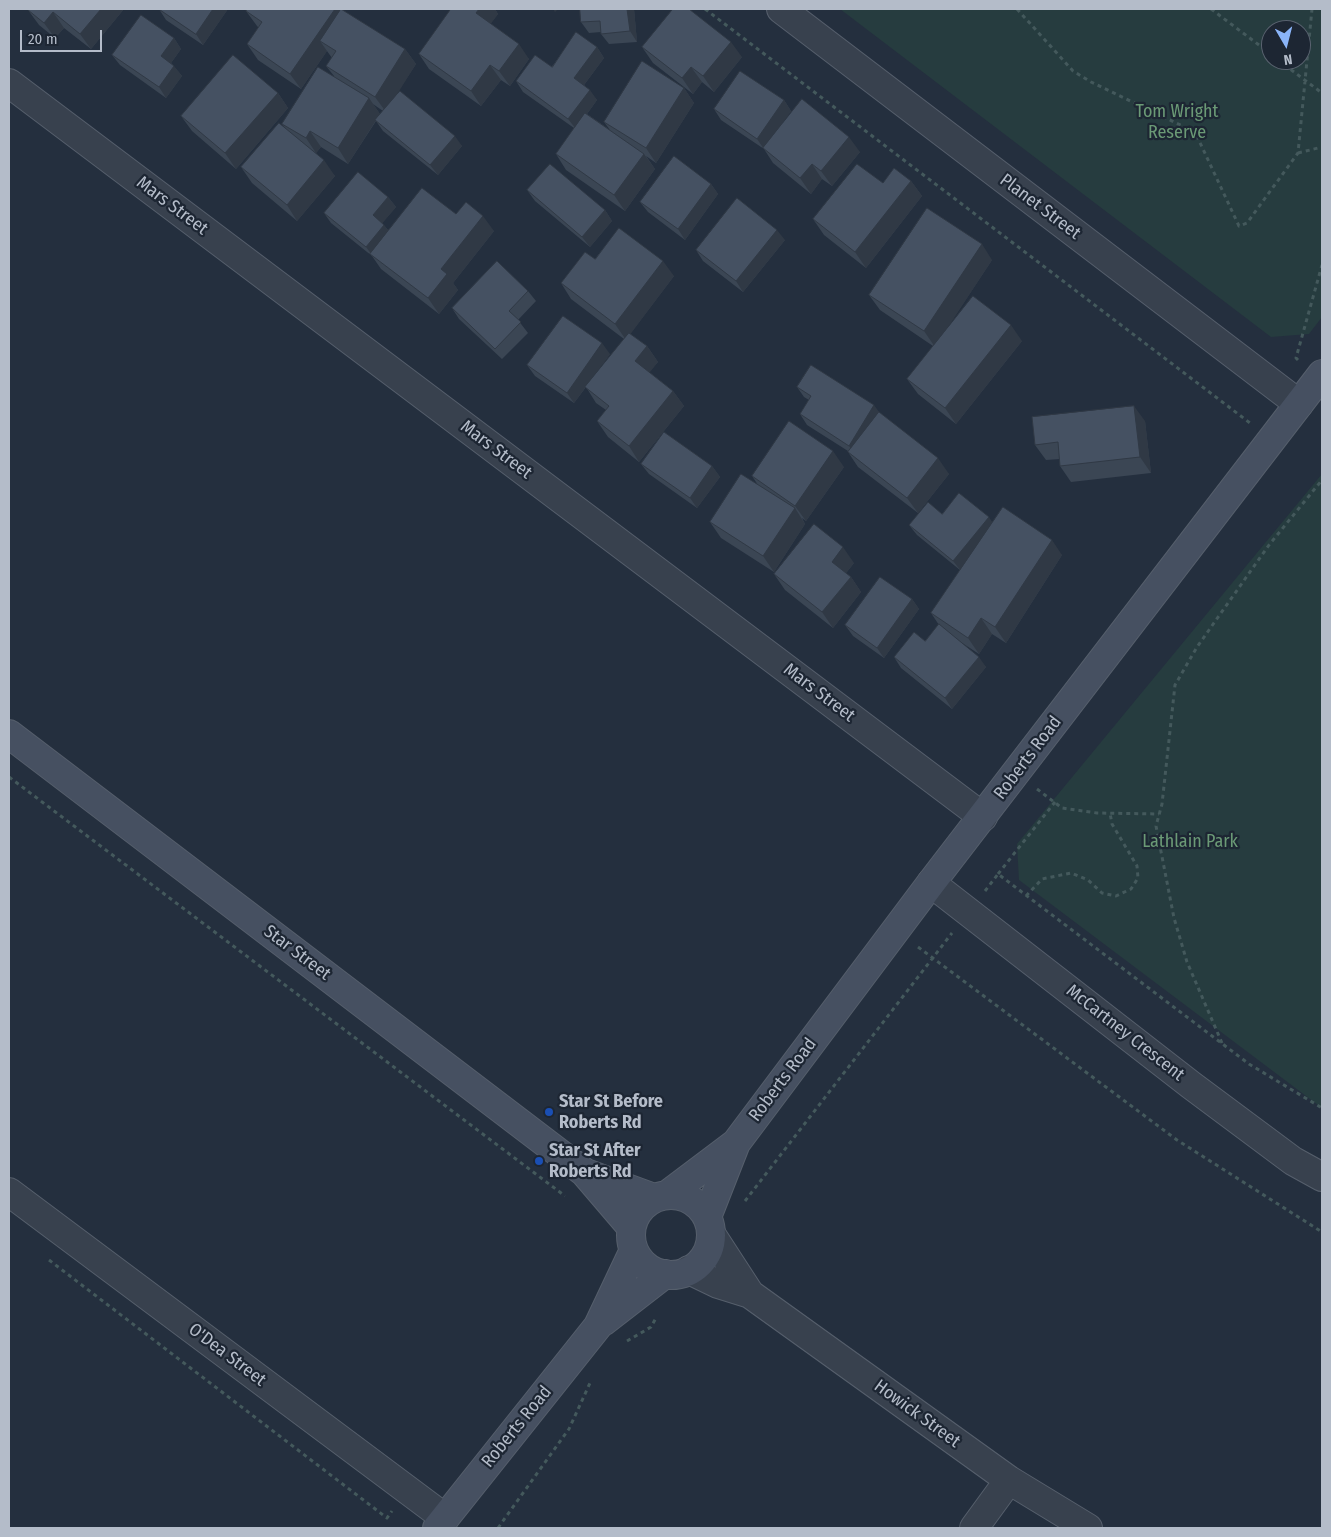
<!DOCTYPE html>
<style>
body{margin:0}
#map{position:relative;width:1331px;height:1537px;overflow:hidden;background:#242f3e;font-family:"Fira Sans Condensed",sans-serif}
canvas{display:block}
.frame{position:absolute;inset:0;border:10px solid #b4bcc9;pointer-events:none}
.north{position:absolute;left:1261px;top:20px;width:50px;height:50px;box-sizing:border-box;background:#1d2633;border:1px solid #59626f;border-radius:50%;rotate:172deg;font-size:14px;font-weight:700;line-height:20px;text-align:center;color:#b4bcc9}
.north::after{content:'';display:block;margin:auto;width:18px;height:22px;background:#8ab4f8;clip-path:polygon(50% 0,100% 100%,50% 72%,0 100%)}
.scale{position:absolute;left:20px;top:30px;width:82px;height:22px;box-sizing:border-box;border:2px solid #b4bcc9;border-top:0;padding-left:6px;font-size:15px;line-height:18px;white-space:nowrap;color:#b4bcc9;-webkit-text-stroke:4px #1d2633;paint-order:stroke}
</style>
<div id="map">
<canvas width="1331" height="1537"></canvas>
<div class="frame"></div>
<div class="north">N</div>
<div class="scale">20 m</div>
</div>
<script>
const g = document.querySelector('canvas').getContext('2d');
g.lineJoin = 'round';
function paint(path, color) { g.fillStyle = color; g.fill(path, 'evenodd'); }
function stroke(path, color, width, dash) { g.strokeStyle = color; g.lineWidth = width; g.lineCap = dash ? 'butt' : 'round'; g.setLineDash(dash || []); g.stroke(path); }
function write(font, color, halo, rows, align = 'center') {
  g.font = font + ' "Fira Sans Condensed",sans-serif'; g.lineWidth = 4.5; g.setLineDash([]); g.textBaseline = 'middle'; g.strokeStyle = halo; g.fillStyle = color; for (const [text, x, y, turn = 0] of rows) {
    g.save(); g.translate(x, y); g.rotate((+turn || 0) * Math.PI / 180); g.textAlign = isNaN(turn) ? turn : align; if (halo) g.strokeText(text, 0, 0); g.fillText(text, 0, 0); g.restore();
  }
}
const green = new Path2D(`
 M840,9H1322V317L1309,334L1271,337ZM1271,30H1301V60H1271Z
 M1322,474V1108L1019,880L1017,844Z`);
const path = new Path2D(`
 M705,9L1250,423
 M1017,9L1073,71L1091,82L1195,132L1239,226L1247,223L1298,153L1312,9
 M1211,9L1271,54
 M1278,60L1322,93
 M1298,153L1322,147
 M1298,360L1296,358L1322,265
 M9,777L565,1196
 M1037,789L1062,808L1097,813L1159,814
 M998,874L1055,802
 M985,891L998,874L1249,1064L1322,1108
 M1026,896L1042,879L1071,873L1088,880L1102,893L1116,896L1131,889L1138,878L1137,866L1112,824L1110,813
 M918,947L1177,1140L1322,1232
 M1222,1043L1187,962L1174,918L1156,826L1162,804L1175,685L1197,647L1269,545L1322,480
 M745,1201L952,933
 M49,1260L387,1518L392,1511
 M627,1341L651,1327L656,1318
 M498,1528L569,1429L590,1383`);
const street = new Path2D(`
 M781,9L1299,404
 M9,83L983,817
 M931,883L1191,1085L1293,1161L1322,1177
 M9,1192L445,1518
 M711,1234L750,1294
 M689,1270L718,1284L750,1294L1009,1480L1088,1528
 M974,1528L1009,1480`);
const secondary = new Path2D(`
 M9,734L584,1172L631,1227
 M586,1173L654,1198
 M667,1195L736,1143
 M631 1235a40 40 0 1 1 80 0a40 40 0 1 1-80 0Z
 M707,1217L736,1143L931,883L1322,374
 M603,1322L665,1274
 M437,1528L598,1326L634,1250`);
const wall = new Path2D(`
 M124,9L91,49L64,28L55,38L39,25L28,10Z
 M159,9H228L203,45L166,20Z
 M248,9H339L405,49L416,64L397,93L462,146L438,175L383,131L376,121L348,164L321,147L316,153L312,151L335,176L297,221L252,183L241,167L286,129L282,124L334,76L326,66L332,58L327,51L301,89L258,60L247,44L259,28L257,26L246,11ZM373,104L383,111L378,117L380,114Z
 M451,9H495L498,14L490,24L529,59L510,86L501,80L481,106L429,69L419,54Z
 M580,9H634L637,42L609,44L601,34V32L589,33L581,22Z
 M174,38L181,49L171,63L182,76L166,98L120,65L112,55Z
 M597,47L604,58L584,85L597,100L587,114L610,130L604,122L684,88L694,103L656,163L646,156L655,169L625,211L566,170L556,154L574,128L523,92L516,81Z
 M642,47L742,57L714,92L702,82L693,94L653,63Z
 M278,93L288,108L236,169L192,131L181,116Z
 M784,100L791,111L782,123L860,152L832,186L822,179L811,194L773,163L764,149L721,120L714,109Z
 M911,181L922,196L866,268L824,235L813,219L883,183Z
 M711,184L718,194L685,240L648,212L640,202Z
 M527,190L605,210L612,221L590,247L535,201Z
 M388,197L396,207L382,223L388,230L456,214L494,231L453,283L458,290L439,314L381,269L372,256L331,223L324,213Z
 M785,240L743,292L703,261L696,250Z
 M595,259L674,276L630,334L647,346L658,362L649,372L673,391L684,406L639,462L608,437L597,421L606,410L596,403L586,387L574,403L535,376L527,365L610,354L586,386L624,339L571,299L561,283Z
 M992,260L947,328L1022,341L956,424L918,394L907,379L933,346L880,310L869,295Z
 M528,291L536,301L518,320L528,333L502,359L459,319L452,308Z
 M797,387L879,412L949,474L918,513L858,467L848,452V451L807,425L800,414L809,400L804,397Z
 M1145,421L1151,473L1071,482L1060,466V459L1046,460L1035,445Z
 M641,464L712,466L720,477L697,508L649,474Z
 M844,467L806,521L802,518L805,524L774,572L721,538L710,522L758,485L752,476Z
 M942,514L992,522L1062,555L1006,643L992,634L979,654L956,639L986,667L952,709L901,668L894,657L925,641L939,625L931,613L960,570L917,535L909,525Z
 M854,563L846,573L851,577L861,592L833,628L785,590L774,574Z
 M912,599L919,609L884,658L853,636L845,625Z`);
const shadedWall = new Path2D(`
 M101,9H124L91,49L80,34Z
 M213,9H228L203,45L196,34Z
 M335,9H339L348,21L320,41L327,51L301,89L290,74Z
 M479,9H495L498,14L487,29L476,13Z
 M553,9H558L555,12Z
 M627,9H634L637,42L630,31Z
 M53,12L64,28L55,38L44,23Z
 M174,38L181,49L168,67L161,56Z
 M731,42L742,57L714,92L703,76Z
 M519,44L529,59L510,86L499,71Z
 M597,47L604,58L581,89L574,78Z
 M405,49L416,64L386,112L375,97Z
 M490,65L501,80L481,106L471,91Z
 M174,66L182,76L166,98L159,87Z
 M691,67L702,82L693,94L682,78Z
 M684,88L694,103L656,163L646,148Z
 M590,90L597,100L576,129L568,119Z
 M278,93L288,108L236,169L225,153Z
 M369,98L380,114L348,164L338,148Z
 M784,100L791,111L764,149L757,139Z
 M310,131L321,147L316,153L306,138Z
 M455,136L462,146L438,175L430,165Z
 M849,137L860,152L832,186L821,171Z
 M644,154L655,169L625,211L614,195Z
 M324,160L335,176L297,221L287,205Z
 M812,164L822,179L811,194L800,178Z
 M911,181L922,196L866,268L855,252Z
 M711,184L718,194L685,240L678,229Z
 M388,197L396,207L380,226L373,215Z
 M605,210L612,221L590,247L582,237Z
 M483,216L494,231L453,283L458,290L439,314L428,298L441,269Z
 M384,225L392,235L372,255L366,247Z
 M777,230L785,240L743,292L736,281Z
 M982,244L992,260L935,347L924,331Z
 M663,261L674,276L626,340L615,324Z
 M1011,325L1022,341L956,424L945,408Z
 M602,343L610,354L574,403L567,393Z
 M647,346L658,362L646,377L635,361Z
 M673,391L684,406L639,462L629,446Z
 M874,405L882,416L856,456L849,446Z
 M1134,406L1145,421L1151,473L1140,457Z
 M833,451L844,467L806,521L795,506Z
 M938,458L949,474L918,513L907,498Z
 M712,466L720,477L697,508L690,498Z
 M795,508L805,524L774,572L763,556Z
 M989,517L996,528L961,571L953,561Z
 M1052,540L1062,555L1006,643L995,627Z
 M843,547L854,563L843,577L832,562Z
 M851,577L861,592L833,628L822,612Z
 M912,599L919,609L884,658L877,648Z
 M981,618L992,634L979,654L968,638Z
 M979,657L986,667L952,709L945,698Z`);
const building = new Path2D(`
 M29,9H101L80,34L53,12L44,23L28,10Z
 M159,9H213L196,34Z
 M248,9H335L290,74L247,44L262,22L246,11Z
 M341,9L405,49L375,97L326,66L336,51L320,41Z
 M451,9H479L476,13L519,44L499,71L490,65L471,91L419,54Z
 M580,9H627L630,31L601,34L600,21L581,22Z
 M673,9H689L731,42L703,76L691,67L682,78L642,47Z
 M141,15L174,38L161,56L174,66L159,87L112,55Z
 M576,32L597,47L574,78L590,90L568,119L516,81L535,55L552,67Z
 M233,55L278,93L225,153L181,116Z
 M642,61L684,88L646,148L604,122Z
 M318,67L369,98L338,148L310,131L306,138L282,124Z
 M740,71L784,100L757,139L714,109Z
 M400,91L455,136L430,165L375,120Z
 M802,99L849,137L821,171L812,164L800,178L763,148Z
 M585,113L644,154L614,195L556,154Z
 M279,123L324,160L287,205L241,167Z
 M674,156L711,184L678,229L640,202Z
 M550,164L605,210L582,237L527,190Z
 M857,164L883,183L894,168L911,181L855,252L813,219Z
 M358,172L388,197L373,215L384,225L366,247L324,213Z
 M422,188L456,214L466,202L483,216L441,269L447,274L428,298L370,254Z
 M737,198L777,230L736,281L696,250Z
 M927,208L982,244L924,331L869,295Z
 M619,228L663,261L615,324L561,283L585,252L595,259Z
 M497,261L528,291L509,311L521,322L495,349L452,308Z
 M973,296L1011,325L945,408L907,379Z
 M563,316L602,343L567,393L527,365Z
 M629,333L647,346L635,361L673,391L629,446L597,421L609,406L585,387Z
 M811,365L874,405L849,446L800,414L811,396L797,387Z
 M1134,406L1140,457L1060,466L1058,442L1035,445L1032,417Z
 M879,412L938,458L907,498L848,452Z
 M789,421L833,451L795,506L752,476Z
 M664,432L712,466L690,498L641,464Z
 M741,474L795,508L763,556L710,522Z
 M959,493L989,517L953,561L909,525L928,502L942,514Z
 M1003,507L1052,540L995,627L981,618L968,638L931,613Z
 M814,524L843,547L832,562L851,577L822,612L774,574Z
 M880,577L912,599L877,648L845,625Z
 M939,624L979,657L945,698L894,657L914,632L925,641Z`);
const markers = [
 [549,1112,5,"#1a4fb4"],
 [539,1161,5,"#1a4fb4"]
];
const parkNames = [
 ["Tom Wright",1177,112],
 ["Reserve",1177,133],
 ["Lathlain Park",1190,842]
];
const streetNames = [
 ["Mars Street",172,206,37],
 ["Planet Street",1040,207,37],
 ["Mars Street",496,450,37],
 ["Mars Street",819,693,37],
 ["Roberts Road",1028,758,-53],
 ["Star Street",297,953,37],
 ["McCartney Crescent",1125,1033,38],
 ["Roberts Road",783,1080,-53],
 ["O'Dea Street",227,1355,37],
 ["Howick Street",917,1414,36],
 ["Roberts Road",517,1427,-51]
];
const poiNames = [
 ["Star St Before",559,1102],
 ["Roberts Rd",559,1123],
 ["Star St After",549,1151],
 ["Roberts Rd",549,1172]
];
paint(green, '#263c3f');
stroke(street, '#565f6c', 30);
stroke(secondary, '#565f6c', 30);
stroke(path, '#44595c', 3, [4, 4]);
stroke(street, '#38414e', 28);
stroke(secondary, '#465061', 28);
paint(wall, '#3b4654');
paint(shadedWall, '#303945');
paint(building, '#455162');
stroke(building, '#303945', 1);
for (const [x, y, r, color] of markers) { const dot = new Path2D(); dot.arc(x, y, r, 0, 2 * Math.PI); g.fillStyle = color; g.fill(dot); stroke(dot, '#1d2633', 2); }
write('18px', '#6b9a76', '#1d2633', parkNames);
write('18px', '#b4bcc9', '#1d2633', streetNames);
write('bold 18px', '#b4bcc9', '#1d2633', poiNames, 'left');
</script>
